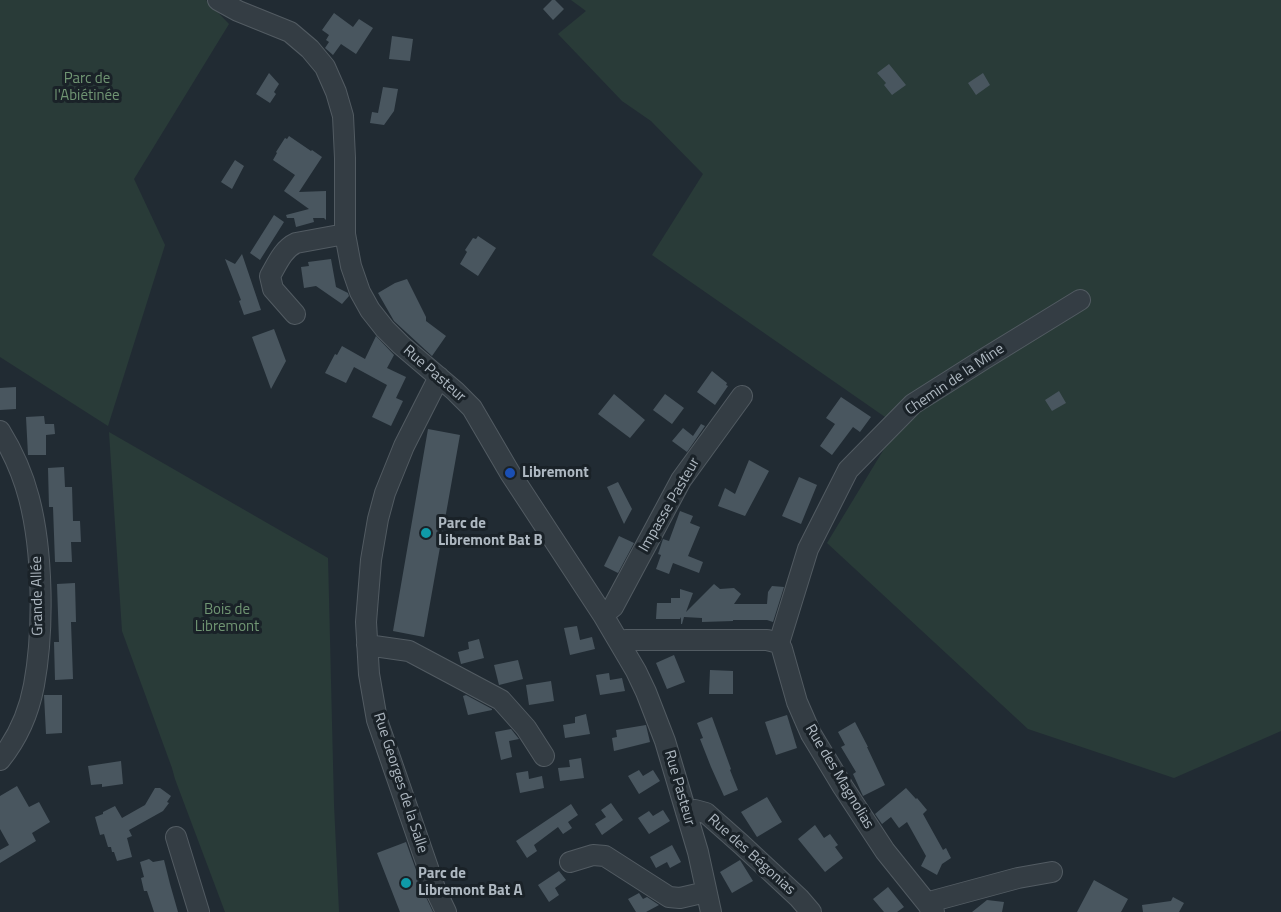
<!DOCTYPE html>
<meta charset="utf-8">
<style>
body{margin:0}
canvas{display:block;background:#212b33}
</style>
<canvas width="1281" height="912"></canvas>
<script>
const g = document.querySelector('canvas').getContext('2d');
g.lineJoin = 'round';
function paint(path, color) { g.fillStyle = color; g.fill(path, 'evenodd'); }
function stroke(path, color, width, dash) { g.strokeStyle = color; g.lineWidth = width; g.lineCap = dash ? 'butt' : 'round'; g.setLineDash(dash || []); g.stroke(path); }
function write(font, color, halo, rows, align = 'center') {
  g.font = font + ' "Titillium Web",sans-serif'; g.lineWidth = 6; g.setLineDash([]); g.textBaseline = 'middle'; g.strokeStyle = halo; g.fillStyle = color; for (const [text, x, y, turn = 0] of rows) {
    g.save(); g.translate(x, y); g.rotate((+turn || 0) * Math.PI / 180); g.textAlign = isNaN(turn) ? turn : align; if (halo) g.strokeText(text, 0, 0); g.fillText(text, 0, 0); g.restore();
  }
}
const green = new Path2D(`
 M0,0H206L229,24L134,179L165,245L108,426L0,357Z
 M571,0H1281V731L1174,778L1028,729L827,543L898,426L652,255L703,174L651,121L622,101L558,34L586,11Z
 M109,432L328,558L334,805L339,912H225L175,779L172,768L122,631Z`);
const building = new Path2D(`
 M552,0H555L564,9L553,20L543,9Z
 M334,13L353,27L359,19L373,28L356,54L341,44L333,55L325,48L329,42L326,40L329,35L322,30Z
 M392,36L413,39L410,61L389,59Z
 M889,64L906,85L892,95L884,85L886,83L877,73Z
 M269,73L279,84L274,92L276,94L270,103L256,94Z
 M983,73L990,85L976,95L968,83Z
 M383,87L398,89L394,111L384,125L370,123L372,112L378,113Z
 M289,136L311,151L312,150L322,157L299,192L326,191V220L324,218H313L314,222L296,227L294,218H287L286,215L309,209L284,191L295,175L273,160L277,153L276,152L285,138L287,139Z
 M235,160L244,166L232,189L221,182Z
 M274,215L284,222L260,260L250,253Z
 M478,236L496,248L478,276L460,264L467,252L465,250L473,238L476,239Z
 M242,254L261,310L244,315L239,301L241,300L225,259L235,264Z
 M331,259L336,287L348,293L349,296L342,304L316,286L304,288L301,267L309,266L308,262Z
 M407,279L426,317V321L446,336L432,356L394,321L378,293L395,283Z
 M274,329L286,361L271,389L252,337Z
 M376,336L394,355L387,368L406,377L396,398L403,401L391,426L372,417L387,385L354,367L346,383L325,373L335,354L337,355L342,346L365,359Z
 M712,371L727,383L726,385L728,386L715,405L697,392Z
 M16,387V409L0,410V388Z
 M1059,391L1066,403L1052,411L1045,400Z
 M614,394L645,420L630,438L598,414Z
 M665,394L684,408L672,424L653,410Z
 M841,397L871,417L860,432L853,427L832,455L820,446L835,424L826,418Z
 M44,416L45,424H54L55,434L46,435V455H28L26,417Z
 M701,424L705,426L687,452L672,441L683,428L693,436Z
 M428,429L460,435L424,637L393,631Z
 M749,460L769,471L745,516L718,506L725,488L735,494Z
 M64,467L65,487H72L73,521H80L81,542H71L72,562H55L53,507H49L48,468Z
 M799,477L817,485L801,524L782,516Z
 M618,482L632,509L624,524L607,487Z
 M680,511L693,516L690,523L700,527L688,556L703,562L699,573L673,563L669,574L656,569L661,555L658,554L663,539L669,541Z
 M619,536L634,543L618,573L604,566Z
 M75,583L76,622H71L73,679L55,680L54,642H59L57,584Z
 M714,584L720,589L734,588L741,594L734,604H767L768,592L772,586L784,587L773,622L767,620H733V621L702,622V618L684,617L682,624H681V617L680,619H656L657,603H671V598H680V589L693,593L686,612Z
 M577,626L580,640L592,637L595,649L570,655L564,628Z
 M479,639L484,658L461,664L458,652L469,649L468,642Z
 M674,655L685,682L667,689L656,663Z
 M518,660L523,679L499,685L494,665Z
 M710,670L733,671V694H709Z
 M609,673L610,680L622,678L625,691L600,695L596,675Z
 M551,681L554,701L529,705L526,685Z
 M44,695H62V733L46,734Z
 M466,695L492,709V710L468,715L463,696Z
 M586,714L590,734L565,738L563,725L575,723V717Z
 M787,715L797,748L776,755L765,722Z
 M712,717L731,769L730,770L738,790L724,796L711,767L700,739L703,738L697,723Z
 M855,722L868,747H867L885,785L863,796L853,774L856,772L841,747L845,745L838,732Z
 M646,725L650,742L614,751L612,738L617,737L616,730Z
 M511,729L519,739L509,741L512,757L501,760L495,732Z
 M581,758L584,778L560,781L558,768L570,767L569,760Z
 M121,761L123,784L102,787V784L91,785L88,766Z
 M639,770L643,776L653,770L660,781L639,794L628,776Z
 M528,771L529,779L542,776L544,788L520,793L516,773Z
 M17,786L29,807L39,802L50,822L32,833L36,841L0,863V850L9,845L0,829V796Z
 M155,788H160L171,796L167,802L169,803L163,811L129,830L132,836L127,838L132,857L117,861L114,852H112L111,847H108L104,834L100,835L95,817L103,814V812L115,806L122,818L145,805Z
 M906,788L916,799L917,798L927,810L923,814L943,850L946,848L951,858L942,864L937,875L921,866L926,856L907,822L899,828L891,817L882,824L875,814Z
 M767,797L782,822L757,837L741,812Z
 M611,803L623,820L602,835L595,824L606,817L601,810Z
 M571,804L578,815L568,822L572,828L563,834L558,827L534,845L537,851L527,858L516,841Z
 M663,810L670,821L649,834L638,818L649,811L653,816Z
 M815,825L824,838L830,834L838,845L835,847L843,858L825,872L798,839Z
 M406,842L425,895L433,912H400L377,853Z
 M672,845L681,862L670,868L667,862L656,868L650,857Z
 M149,859L153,862L164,860L170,884L178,912H154L147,891H144L141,878L144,877L140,862Z
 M740,860L753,881L732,893L720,872Z
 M559,871L566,880L555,888L559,895L549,902L538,885Z
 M1094,880L1128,899L1121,912H1077Z
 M888,887L904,907L897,912H884L873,899Z
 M639,893L643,899L647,897L659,905L646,912H636L628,899Z
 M1173,897L1184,903L1179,912H1143L1142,905L1171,901Z
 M987,900L1004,902L1002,912H972Z`);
const minor = new Path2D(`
 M218,0L238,11L290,32L310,49L325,67L336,92L343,116L345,158V234L351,266L360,292L370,310L385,329L401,345L455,391L472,408L510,473L603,615L636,671L646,692L665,741L698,852L711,912
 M295,314L273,289L270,276C277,264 283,249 296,243L345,234
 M439,377L404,446L385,493L378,519L371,560L366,622L369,674L377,720L436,891L446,912
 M0,431C13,452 23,475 29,498C43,552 44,630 34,685C29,712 17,739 0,760
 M603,615L613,607L681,480L742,396
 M620,643L626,640H767L779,643L782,649L797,702L811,734L843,787L885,851L934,912
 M779,643L808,549L848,470L913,404L984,359L1080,300
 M367,645L409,651L501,700L526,728L544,756
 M686,812L695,810L706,813L741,844L799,898L811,912
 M176,837L199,912
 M570,862L593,855L605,856L669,897L680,898L706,892
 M928,905L933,901L1018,878L1052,872`);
const markers = [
 [510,473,6,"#1a4fb4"],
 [426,533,6,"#0f9aa8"],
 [406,883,6,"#0f9aa8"]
];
const parkNames = [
 ["Parc de",87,79],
 ["l'Abiétinée",87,96],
 ["Bois de",227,610],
 ["Libremont",227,627]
];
const streetNames = [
 ["Rue Pasteur",434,374,41],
 ["Chemin de la Mine",955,380,-34],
 ["Impasse Pasteur",670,505,-60],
 ["Grande Allée",38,596,-91],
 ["Rue des Magnolias",839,777,59],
 ["Rue Georges de la Salle",400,783,72],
 ["Rue Pasteur",679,788,74],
 ["Rue des Bégonias",751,855,42]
];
const poiNames = [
 ["Libremont",522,473],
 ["Parc de",438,524],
 ["Libremont Bat B",438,541],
 ["Parc de",418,874],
 ["Libremont Bat A",418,891]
];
paint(green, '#293b38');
paint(building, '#49565f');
stroke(minor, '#525b62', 22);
stroke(minor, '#343d44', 20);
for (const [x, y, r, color] of markers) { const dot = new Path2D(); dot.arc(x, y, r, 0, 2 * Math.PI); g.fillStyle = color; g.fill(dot); stroke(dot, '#1a2228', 2); }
write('15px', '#709573', '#1a2228', parkNames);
write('15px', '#aeb8c1', '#1a2228', streetNames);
write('bold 15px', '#aeb8c1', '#1a2228', poiNames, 'left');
</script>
